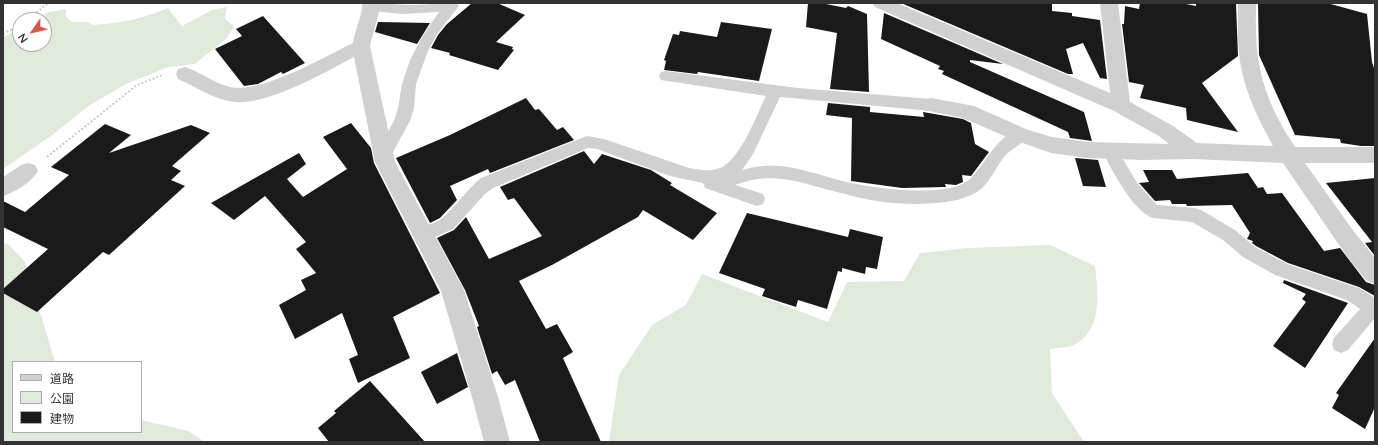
<!DOCTYPE html>
<meta charset="utf-8">
<style>
body{margin:0}
#map{position:relative;width:1378px;height:445px;overflow:hidden;background:#fff;font-family:Lato,"Noto Sans JP",sans-serif}
canvas{display:block}
.frame{position:absolute;inset:0;border:4px solid #333;pointer-events:none}
.legend{position:absolute;left:12px;top:361px;width:130px;height:72px;box-sizing:border-box;background:#fff;border:1px solid #adadad;margin:0;padding:5px 7px;list-style:none;font-size:12px;color:#333}
.legend li{display:flex;align-items:center;gap:8px;height:20px}
.legend b{width:20px;border:1px solid #adadad}
.north{position:absolute;left:12px;top:12px;width:40px;height:40px;box-sizing:border-box;background:#fff;border:1px solid #adadad;border-radius:50%;rotate:236deg;font-size:11px;font-weight:700;line-height:16px;text-align:center;color:#333}
.north::after{content:'';display:block;margin:auto;width:14px;height:18px;background:#d75848;clip-path:polygon(50% 0,100% 100%,50% 72%,0 100%)}
</style>
<div id="map">
<canvas width="1378" height="445"></canvas>
<div class="frame"></div>
<ul class="legend">
<li><b style="height:5px;background:#d0d0d0"></b>道路</li>
<li><b style="height:11px;background:#e1e9dd"></b>公園</li>
<li><b style="height:11px;background:#1a1a1a"></b>建物</li>
</ul>
<div class="north">N</div>
</div>
<script>
const g = document.querySelector('canvas').getContext('2d');
g.lineJoin = 'round';
function paint(path, color) { g.fillStyle = color; g.fill(path, 'evenodd'); }
function stroke(path, color, width, dash) { g.strokeStyle = color; g.lineWidth = width; g.lineCap = dash ? 'butt' : 'round'; g.setLineDash(dash || []); g.stroke(path); }
const green = new Path2D(`
 M227,7L225,19L234,26L227,38L195,64L168,67L124,85L90,105L51,136L3,169V37L20,29V44H44V20H33L49,12L66,9V17L72,22H88L92,25C120,23 142,19 168,8L182,26L212,10Z
 M3,243L8,244L25,262L55,362H13V432H141V420L188,431L205,442H3Z
 M1050,245L1095,266C1098,293 1103,330 1074,345C1068,348 1057,347 1050,349L1052,393L1084,442H609L619,375L652,325L686,305L702,274L828,322L847,282L904,281L920,253L968,248Z`);
const building = new Path2D(`
 M472,3H497L525,15L496,42L513,47L512,49L514,50L498,70L449,55L450,53L431,48L438,35L447,24Z
 M808,3H821L846,8L848,6L867,14L869,92L830,89L837,33L806,27Z
 M901,3H1052V11L1072,13V16L1100,20L1107,79L1100,78L1083,43L1066,49L1073,74H1068Z
 M1140,3H1181L1196,6V3H1236L1238,56L1202,83L1238,132L1187,120L1186,108L1140,98L1144,85L1129,82L1122,24H1124L1125,6L1139,9Z
 M1258,3H1327L1367,14L1372,62L1375,71V146H1361L1341,143L1340,139L1295,135L1259,55Z
 M884,13L1003,64L970,60V62L1084,112L1092,141L1070,138L1068,132L942,74L944,71L938,69L940,66L881,39Z
 M263,16L305,63L283,74L281,72L258,84L244,86L215,49L242,36L236,29Z
 M378,22L430,23L417,44L375,32Z
 M721,22L772,29L759,81L698,72L697,74L664,70L666,61L664,60L673,34L679,35L680,31L717,37Z
 M526,98L535,110L539,109L557,130L563,127L574,140L490,173L488,169L450,186L457,200L440,218L430,223L396,158L450,135Z
 M828,103L870,107V112L924,117L923,112L963,119L971,123L975,144L989,152L971,176L962,175L963,182L956,185L945,184L946,187L902,188L851,181L852,118L826,115Z
 M351,123L371,148L374,163L440,293L393,317L410,358L358,383L349,359L358,355L342,313L295,339L279,305L306,290L301,280L316,273L296,249L306,242L265,196L234,220L211,203L299,153L306,164L287,179L303,197L347,169L323,137Z
 M105,124L131,135L109,153L191,125L210,133L172,166L181,171L171,180L185,186L109,255L103,252L37,312L3,293V289L48,249L3,227V201L25,212L69,175L51,167Z
 M584,151L594,164L602,154L651,170L672,183L670,185L717,213L693,240L643,210L638,217L552,265L519,281L546,329L557,324L573,352L563,358L601,442H540L515,380L505,385L497,371L492,374L477,327L479,326L465,290L437,238L454,230L466,217L489,259L542,236L514,198L508,200L500,187Z
 M1075,158L1098,160L1106,187L1083,186Z
 M1143,170H1172L1177,179L1248,173L1258,188L1263,187L1267,194L1282,193L1324,251L1340,248L1366,282L1375,285V296L1359,287L1288,263L1256,246L1252,243L1253,241L1247,239L1250,233L1232,205L1187,206L1186,204H1172L1170,200L1155,201L1139,183L1149,182Z
 M1375,178V256L1365,243L1372,242L1326,183Z
 M747,213L848,237L850,229L883,237L877,269L866,267L865,274L842,268V272L838,271L827,309L798,300L796,307L762,296L765,289L719,273Z
 M1284,280L1348,303L1305,368L1273,346L1306,302L1302,299L1306,294L1283,283Z
 M1375,338V407L1365,429L1332,408L1339,395L1336,393Z
 M457,353L468,387L437,404L421,372Z
 M370,381L425,442H329L318,428L336,413L334,411Z`);
const path = new Path2D(`
 M27,20L48,3
 M3,34L20,25
 M47,157L137,85L163,75`);
const lane = new Path2D(`
 M370,3L412,5L457,3L459,6L437,34L428,51L416,84L414,108L410,121L389,159L383,161L377,159L375,155L394,121L398,108L402,84L410,60L422,37L439,12L402,14L372,11L367,10L365,7L367,4Z
 M666,71L798,88L931,99L936,101L939,105L936,109L931,111L780,97L753,154L742,170C782,158 808,173 846,182C875,188 905,192 936,190C948,189 960,187 970,179C984,167 1003,123 1027,131L1029,135C1023,145 1011,148 1004,157C996,167 991,180 981,189C968,199 951,202 935,203C904,206 874,202 845,194C804,185 778,169 735,185L763,194L765,199L763,204L757,206L705,188L703,183L670,176L597,149L588,148L493,188L485,194L453,229L424,242L418,240L415,235C420,225 433,225 441,219C456,207 466,190 481,178L587,136L604,139L689,168C699,170 710,172 720,168C741,159 756,116 766,96L661,80L659,76L661,72Z
 M1109,144L1115,146L1137,183L1157,205L1195,208L1201,210L1235,230L1255,247L1287,264L1359,288L1375,298V318L1348,350L1341,353L1334,350L1332,344L1334,338L1360,309L1347,300L1275,275L1243,257L1223,240L1192,222L1153,218C1132,211 1112,169 1101,150L1103,146Z`);
const street = new Path2D(`
 M362,3H380C381,9 372,37 370,46L395,162L464,290L498,397L510,442H484L472,397L441,291L375,162L354,57C324,73 268,105 235,102C214,100 197,87 178,79L176,74L178,69L185,67C201,72 214,83 230,87C261,94 324,57 353,43C354,33 364,10 362,3Z
 M872,3H897L1110,93L1100,3H1118L1130,102L1173,126L1197,143L1273,146C1260,122 1246,95 1241,67C1237,46 1238,24 1238,3H1256C1256,25 1255,47 1260,68C1265,96 1279,123 1295,147H1375V163H1305L1352,229L1375,258V284L1367,281L1348,258L1283,163L1193,159L1142,160L1088,158L1051,153L1014,140L963,118L924,110L921,105L924,100L931,98L974,106L1028,130L1052,137L1088,142L1169,144L1159,136L1114,111L875,7Z
 M28,163L35,165L38,171C32,182 15,192 3,196V177L21,165Z`);
paint(green, '#e1e9dd');
paint(building, '#1a1a1a');
stroke(path, '#cacaca', 2, [2, 2]);
paint(lane, '#d0d0d0');
paint(street, '#d0d0d0');
</script>
